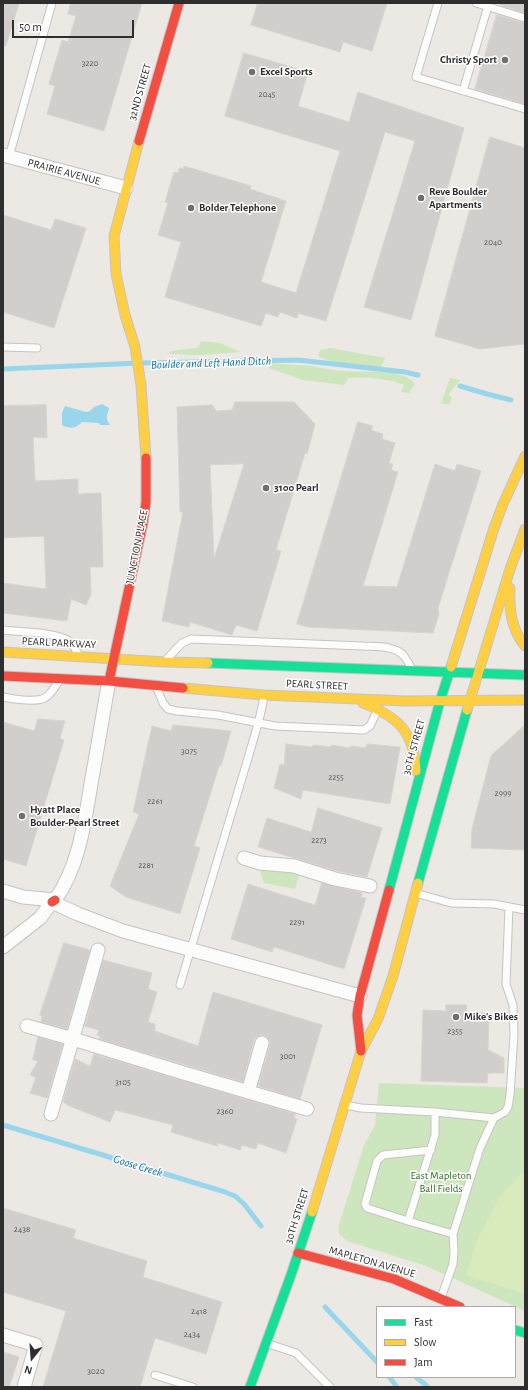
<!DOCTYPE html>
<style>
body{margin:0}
#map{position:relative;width:528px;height:1390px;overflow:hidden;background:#ece8e4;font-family:"Alegreya Sans",sans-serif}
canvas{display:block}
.frame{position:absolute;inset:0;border:4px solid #2e2e2e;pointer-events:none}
.legend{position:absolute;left:376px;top:1306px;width:140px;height:72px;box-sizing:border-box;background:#fff;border:1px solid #ababab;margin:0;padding:5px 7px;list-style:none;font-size:12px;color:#2e2e2e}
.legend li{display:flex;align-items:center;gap:8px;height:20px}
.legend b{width:20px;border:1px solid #ababab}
.north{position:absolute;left:12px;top:1338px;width:40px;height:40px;-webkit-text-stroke:3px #fff;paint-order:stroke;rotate:197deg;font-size:11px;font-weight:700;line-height:16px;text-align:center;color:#2e2e2e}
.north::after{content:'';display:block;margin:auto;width:14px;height:18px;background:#2e2e2e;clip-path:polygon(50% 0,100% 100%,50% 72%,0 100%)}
.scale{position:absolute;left:12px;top:20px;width:122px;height:18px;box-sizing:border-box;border:2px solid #2e2e2e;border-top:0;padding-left:5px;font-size:12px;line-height:14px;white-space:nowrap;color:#2e2e2e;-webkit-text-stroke:3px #fff;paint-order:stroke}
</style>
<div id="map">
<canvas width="528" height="1390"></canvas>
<div class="frame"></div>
<ul class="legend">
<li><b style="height:5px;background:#16e098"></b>Fast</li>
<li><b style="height:5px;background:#ffcf43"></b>Slow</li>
<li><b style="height:5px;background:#f24e42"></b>Jam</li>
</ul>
<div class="north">N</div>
<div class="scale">50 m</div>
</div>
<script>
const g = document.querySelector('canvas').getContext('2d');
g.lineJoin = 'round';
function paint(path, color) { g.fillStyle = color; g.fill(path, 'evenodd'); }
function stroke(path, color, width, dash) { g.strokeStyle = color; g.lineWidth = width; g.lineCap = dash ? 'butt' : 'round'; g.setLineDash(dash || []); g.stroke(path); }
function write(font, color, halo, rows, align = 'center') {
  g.font = font + ' "Alegreya Sans",sans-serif'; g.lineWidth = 3; g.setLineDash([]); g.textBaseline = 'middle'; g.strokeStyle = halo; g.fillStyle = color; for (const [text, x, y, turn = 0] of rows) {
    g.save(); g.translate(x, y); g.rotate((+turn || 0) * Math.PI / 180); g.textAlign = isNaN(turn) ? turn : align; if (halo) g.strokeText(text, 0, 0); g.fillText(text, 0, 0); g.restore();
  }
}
const green = new Path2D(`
 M201,341L220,343L241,352L201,355L170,354L169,352L177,350L198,348Z
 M330,348L385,358L381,367L334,363L318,356L320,350Z
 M269,363C283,364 298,365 312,366C323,368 334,371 345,371C365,373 401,367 415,384L409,393L401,392L404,385C387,378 366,377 348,378L344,385L303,380L269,368Z
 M450,378L460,380L449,394V396L452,397L449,405L441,403Z
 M259,868L300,872L295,889L264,883Z
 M379,1083L525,1088V1311L426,1266L347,1241L339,1234L338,1228L364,1145L375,1125Z`);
const pitch = new Path2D(`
 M525,1170V1294L466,1275L477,1240L500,1196Z`);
const water = new Path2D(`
 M102,404L109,408C108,415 104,416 110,425H100L99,423L82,422C76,429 70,429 62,425V413L65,406L86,412L90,411L94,407Z`);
const stream = new Path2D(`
 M3,369L140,363L298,360L405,372L418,375
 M460,386L487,394L511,400
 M3,1125L222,1191L235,1196L244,1204L261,1226
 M325,1307L377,1362
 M389,1377L397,1387
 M416,1377L428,1387`);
const building = new Path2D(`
 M3,3H19L6,46H3Z
 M71,3H142L104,131L47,114L55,86L49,84L62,40L68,42L76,16L68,14Z
 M258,3H387L372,51L343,42L340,52L251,25Z
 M501,3H525V13L500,5Z
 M497,15L525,23V104L475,89Z
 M244,53L308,72L298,106L349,122L358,92L464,128L411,320L364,307L415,141L385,132L326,321L298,313L297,318L280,312L278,317L266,313L261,326L165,297L181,242L158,235L168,203L165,202L174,172L178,173L179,168L183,169L184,166L251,186L250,189L286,201L261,282L296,293L340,151L225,116Z
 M490,137L525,148V344L480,349L435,336Z
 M3,215L51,230L55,219L86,228L54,328L3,312Z
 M235,402H294L315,424L307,454L305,453L276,550L281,551L257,631L236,625L232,635L190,622L189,627L162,621L183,512H180L177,407L212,405L216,411L232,410ZM244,464L214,559L210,465Z
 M46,405L47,438L33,437L35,481L78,479V494L101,493L103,567H90L91,594L86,605L71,599L67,621L3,613V583L46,589L44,536L3,538V406Z
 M358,422L373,426L371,430L383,434L382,439L395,443L389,463L393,464L391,470L398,472L363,586L397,587L435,464L455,471L457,464L481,471L438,608L439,614L433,633L307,627L297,624Z
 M38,719L65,721L60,738L64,740L26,866L3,859V722L34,731Z
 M173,725L231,731L221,766H219L194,846L200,848L180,914L126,897L110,886L139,814L133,812L152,726L171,731Z
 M525,725V850L471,848L472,829L491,756Z
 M286,744L311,747L314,745L331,747L332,745L349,748L352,746L365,748L367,744L400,747L390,804L303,790L301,799L274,788L280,764L284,765Z
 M318,808L382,828L367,877L337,871L258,847L267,818L311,832Z
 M322,883L362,893L361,897L366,898L344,969L274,947L272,952L231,939L248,884L315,905Z
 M64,943L90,950L67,1029L41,1022L42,1016L40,1015Z
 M103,960L152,973L148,989L157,992L148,1022L155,1024V1031L198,1046L213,992L322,1025L300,1099L258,1086L270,1045V1041L265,1035H260L254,1040L243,1082L99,1039L100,1036L97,1035L99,1030L85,1026Z
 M446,1005H467L466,1012L489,1013L488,1050L504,1058V1073H488L487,1083L421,1081L423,1010L446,1011Z
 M38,1037L63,1044L47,1098L30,1093L36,1078L30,1075L38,1061L33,1060Z
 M94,1054L295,1114L294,1118L297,1119L286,1153L258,1143L256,1149L242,1145L240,1150L218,1143L217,1146L171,1132L173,1125L115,1110L110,1122L67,1105V1104L63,1102L75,1059L90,1066Z
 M3,1208L76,1230L73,1238L147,1261L143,1277L222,1302L206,1354L155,1338L140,1387H43L66,1311L3,1292Z
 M3,1352L19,1357L9,1387H3Z`);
const lane = new Path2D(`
 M438,3L416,77L525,109
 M476,3L525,18
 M463,91L488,6
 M9,157L52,3
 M3,347L37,348
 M3,630C18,632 58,632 69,641C73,644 76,650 78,654
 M167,659L182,643L191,639L362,646C375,647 395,645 404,656C407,660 410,665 412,670
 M156,686L163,703L168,709L177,711L218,715L275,726L364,730L370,726L378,709
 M3,697C12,699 33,702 42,699C50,697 55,686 60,680
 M415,893L451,903L494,904L525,910
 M180,985L251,748C256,730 262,713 264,695
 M345,1105L361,1108L435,1112L494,1118L505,1112L508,1107L510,1095L514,1035L513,1005L506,984L509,907
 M435,1112V1135L408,1221L453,1234
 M408,1221L367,1208L365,1204L377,1161L383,1155L431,1150
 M441,1298L453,1264L454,1251L453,1234L480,1148L494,1118
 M266,1343L296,1353L330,1387
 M155,1375L193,1387`);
const street = new Path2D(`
 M3,155L126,188
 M244,858L260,863L294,866L335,879L370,886
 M3,891L23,897L55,900C80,865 85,819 92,778C98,746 103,713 109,681
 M3,947L40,918L52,902L78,914L123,931L360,996
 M27,1026L73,1039L177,1071L307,1109
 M248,1092L262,1043
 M51,1114L98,950
 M3,1335L36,1345L24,1387`);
const fast = new Path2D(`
 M208,663L525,675
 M418,883L467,710
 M389,890L440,701L451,667
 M515,1330L525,1333
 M250,1387L291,1275L312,1212`);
const slow = new Path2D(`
 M139,141L114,236L116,274L125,315L135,347L141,385L146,458
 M510,588C509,609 511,629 525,646
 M3,652L165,662L208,663
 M451,667L494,528L503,504L525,456
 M183,688L264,695L405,701L525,700
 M363,703C398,717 414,731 416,771
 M467,710L510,569L525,529
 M312,1212L361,1051L378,1019L393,976L418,883`);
const jam = new Path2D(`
 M139,141L179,3
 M3,676L109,681L183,688
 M109,681L143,523L146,502V458
 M52,902L55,900
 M361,1051L357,1015L360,996L389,890
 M298,1253L394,1279L460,1307`);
const markers = [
 [505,60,4,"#706f6e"],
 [252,72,4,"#706f6e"],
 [421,198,4,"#706f6e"],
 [191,208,4,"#706f6e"],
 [266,488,4,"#706f6e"],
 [22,816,4,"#706f6e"],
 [456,1017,4,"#706f6e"]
];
const numberNames = [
 ["3220",90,63],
 ["2045",267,94],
 ["2040",493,242],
 ["3075",189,751],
 ["2255",336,777],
 ["2999",503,793],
 ["2261",155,801],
 ["2273",319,840],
 ["2281",146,865],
 ["2291",297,922],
 ["2355",455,1031],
 ["3001",288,1056],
 ["3105",123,1082],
 ["2360",225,1111],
 ["2438",22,1229],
 ["2418",199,1311],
 ["2434",192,1334],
 ["3020",96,1371]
];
const poiNames = [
 ["Christy Sport",497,60,"right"],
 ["Excel Sports",260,72],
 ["Reve Boulder",429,192],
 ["Apartments",429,205],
 ["Bolder Telephone",199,208],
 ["3100 Pearl",274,488],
 ["Hyatt Place",30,810],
 ["Boulder-Pearl Street",30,823],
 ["Mike's Bikes",464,1017]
];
const streetNames = [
 ["32ND STREET",140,92,-74],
 ["PRAIRIE AVENUE",64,172,15],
 ["JUNCTION PLACE",137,547,-79],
 ["PEARL PARKWAY",59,643,3],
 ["PEARL STREET",317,685,3],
 ["30TH STREET",414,747,-74],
 ["30TH STREET",297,1216,-72],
 ["MAPLETON AVENUE",372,1262,16]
];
const parkNames = [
 ["East Mapleton",441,1176],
 ["Ball Fields",441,1189]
];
const waterNames = [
 ["Boulder and Left Hand Ditch",211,363,-2],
 ["Goose Creek",138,1166,17]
];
paint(green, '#cee6be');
paint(pitch, '#d9eabb');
paint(water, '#99d6ec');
stroke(stream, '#99d6ec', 5);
paint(building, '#d1cecb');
stroke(building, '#d7d4d0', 1);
stroke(lane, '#c5c4c5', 9);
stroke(street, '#c5c4c5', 15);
stroke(fast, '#c5c4c5', 11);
stroke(slow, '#c5c4c5', 11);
stroke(jam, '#c5c4c5', 11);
stroke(lane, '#fcfcfb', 7);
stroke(street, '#fcfcfb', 13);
stroke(fast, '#16e098', 9);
stroke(slow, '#ffcf43', 9);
stroke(jam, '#f24e42', 9);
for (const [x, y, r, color] of markers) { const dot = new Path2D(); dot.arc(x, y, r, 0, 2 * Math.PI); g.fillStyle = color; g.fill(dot); stroke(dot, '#fff', 1.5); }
write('9px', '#585857', null, numberNames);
write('bold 11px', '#2e2e2e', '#fff', poiNames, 'left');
write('11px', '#2e2e2e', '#fff', streetNames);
write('11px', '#2c6e1b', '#fff', parkNames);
write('italic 12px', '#0d6fa3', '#fff', waterNames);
</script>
